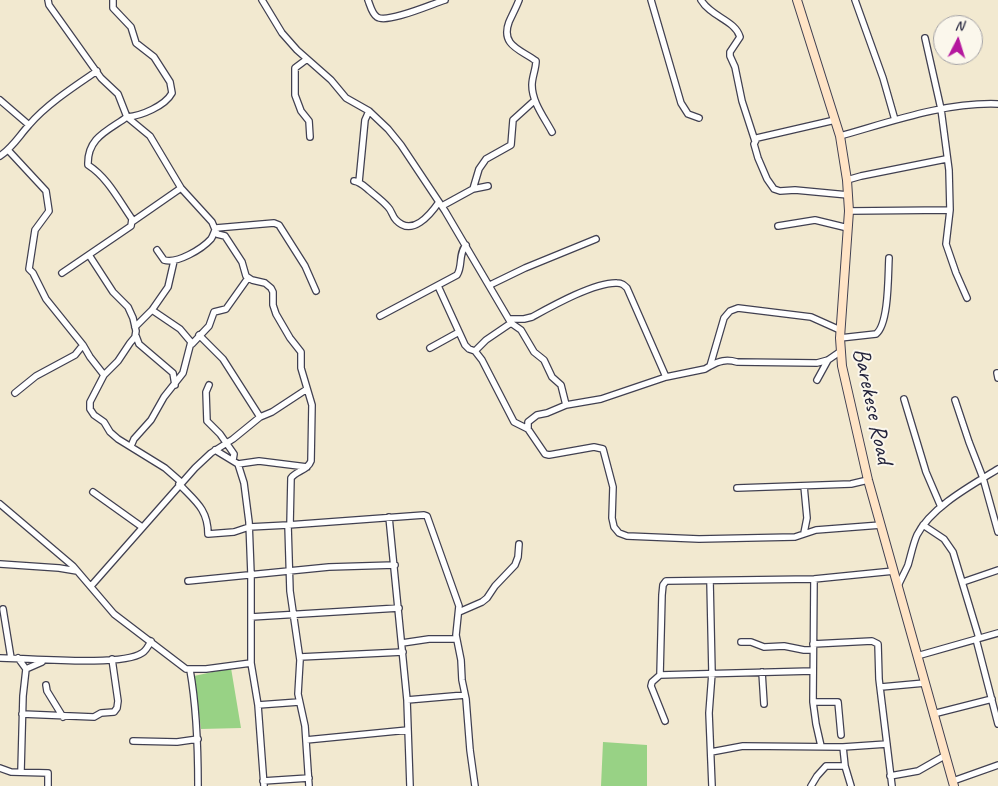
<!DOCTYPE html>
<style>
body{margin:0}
#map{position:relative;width:998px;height:786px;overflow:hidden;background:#f2e9d0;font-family:Caveat,sans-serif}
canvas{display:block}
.north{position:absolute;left:933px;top:15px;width:50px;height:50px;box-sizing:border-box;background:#fbf7ec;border:1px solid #a4a2a5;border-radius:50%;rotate:5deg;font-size:14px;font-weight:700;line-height:20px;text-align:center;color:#22223b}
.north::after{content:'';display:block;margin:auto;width:18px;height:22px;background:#b5179e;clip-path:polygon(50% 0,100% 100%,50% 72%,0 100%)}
</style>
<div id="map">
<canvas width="998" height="786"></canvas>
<div class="north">N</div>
</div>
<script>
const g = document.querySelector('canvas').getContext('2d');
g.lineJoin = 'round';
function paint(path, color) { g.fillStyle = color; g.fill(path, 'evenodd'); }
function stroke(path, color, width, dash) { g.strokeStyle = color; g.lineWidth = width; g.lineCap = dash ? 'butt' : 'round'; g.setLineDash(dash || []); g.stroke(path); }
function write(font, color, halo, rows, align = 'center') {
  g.font = font + ' Caveat,sans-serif'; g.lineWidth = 4; g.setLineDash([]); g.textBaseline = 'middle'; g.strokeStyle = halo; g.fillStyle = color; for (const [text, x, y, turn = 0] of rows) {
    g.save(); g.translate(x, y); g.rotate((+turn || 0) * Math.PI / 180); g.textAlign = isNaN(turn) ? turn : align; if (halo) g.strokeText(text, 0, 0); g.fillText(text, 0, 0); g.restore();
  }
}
const green = new Path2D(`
 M231,668L241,728L201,729L194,676Z
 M603,742L647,745V786H601Z`);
const street = new Path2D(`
 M48,0L49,5L101,78L118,94L127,117C107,131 87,138 88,165C108,178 118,199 132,219L131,226L62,273
 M113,0V8L131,27L136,43L154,57L170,82L172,93C165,106 141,116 127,117L150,136L181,188L212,222L217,234L225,236L242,262L246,276L252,280L265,283L271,288L273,292V305L276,314L290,338L301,352V368L312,405L311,461C308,470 296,471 291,478L290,525
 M262,0L282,33L297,50L331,80L346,98L369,111L388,129L401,145L445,211L511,323L521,330L534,352L544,360L552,377L561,385L566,405
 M368,0C370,5 372,14 377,17C387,24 432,4 445,0
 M519,0C516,8 512,15 509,22C500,46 522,50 536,61C536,69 532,77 532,85C532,102 544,117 552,132
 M651,0L681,103L688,114L699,118
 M701,0C711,17 735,20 740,37L730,52V56L735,67L742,101L755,141
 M855,0L883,78L895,120
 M925,38L941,109L949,170L950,210L946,244L956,273L967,298
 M307,59L295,68V95L301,111L309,121L310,137
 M0,100L29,125
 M835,120L757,138L754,144L758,158L767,179L774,189L780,191L795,190L848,195
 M840,136C890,122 945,102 998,104
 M8,150L46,191L49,211L35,230L29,269L33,273L46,299L83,345L90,357L104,375L118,361L130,343L135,337L136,331L133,318L128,307L113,292L89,255
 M0,156C13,147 19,136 29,125C47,104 75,86 97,71
 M847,180L861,176L946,159
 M354,181C361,182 365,187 370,191C376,196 383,201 388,207C392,211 392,216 396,220C412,237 430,215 439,202
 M359,182L365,120L369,111
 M473,189L479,169L486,159L511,145L513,120L534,101
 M442,206L473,189L488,186
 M849,211L950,210
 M132,222L181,188
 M778,226L815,220L848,228
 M157,250L164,260C177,264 202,249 211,239C213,236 214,232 216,228L274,223L279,225L305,266L316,291
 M490,285L525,268L596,239
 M438,286L465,345L469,349L475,351
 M380,316L457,275C463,266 458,254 466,245
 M510,319H524L532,317C552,306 595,282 617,283C622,283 624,285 627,288L666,377
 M511,323L486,340L475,351L482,360L514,422L528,429L545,454L549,455L594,447L603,449L613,487L612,518L614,527L619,533L627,536L699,539L795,537L816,530L881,525
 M135,327L152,310L168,287L174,261
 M199,335L223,359L260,417
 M136,336L139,344L173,373L175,385
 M840,338L876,334C889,324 888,275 889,258
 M192,344L209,326L214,312L226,309L248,278
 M430,348L459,332
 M710,366C719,361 726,359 737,362L817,363L828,360L841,351
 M997,373L998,378
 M104,375L90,402V409L94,415L104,422L110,432L118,439L165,468L181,482
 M817,380L828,360
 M209,385L206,392L207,421L220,434L234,454L233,460
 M15,393L36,376L75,355L83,345
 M904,399L926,472L941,507
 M955,400L969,442L983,478L998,532
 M528,429V422L537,415L547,413L566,405L601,399L666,377L705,369L710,366L724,318L730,311L738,308L811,317L840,330
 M131,446L134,439L151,420L164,397L183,373L191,342L180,329L152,310
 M215,450L238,464L244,483L249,522L251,574V663L258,705L264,786
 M238,464L259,461L307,467
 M179,484C195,501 208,509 208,534L234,532L249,527L288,525L290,591L300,660L298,694L305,726L309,786
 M737,488L851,484L868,480
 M93,492L142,527
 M0,504L73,566L114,614L186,669H206L251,663
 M389,517L407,700L410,786
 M288,525L424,515L427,516L459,606L456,635L461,660L462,680L466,699L470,750L475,786
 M923,525L944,539L953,552L979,638
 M804,533L807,518L804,486
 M0,564L59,568L77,571
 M814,579L813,702L816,724L821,746
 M188,581L329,567L395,565
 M710,581L712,673L709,713L712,786
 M963,582L998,570
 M91,586L195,468L211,453L233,439L260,417L272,412L307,389
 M898,586C901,579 905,572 908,565C911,555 913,544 917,535C931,507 972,485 998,469
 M3,609L11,658
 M459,612L482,602L487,598L495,586L515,565L518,557L519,544
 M251,617L399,608
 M976,639L998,724
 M741,642H751L764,647L784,646L804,650H813
 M402,643L429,639H456
 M813,644L872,641L878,644L879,679L892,786
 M917,656L998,633
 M300,657L403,652
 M0,658C28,658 122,667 142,653C146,651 149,645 151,641
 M18,658L26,669L23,696L21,771
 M26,669L42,662
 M190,670C197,709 198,747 198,786
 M762,672L764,704
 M660,675L662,595L663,585L666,581L814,579L894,571
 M46,685L47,691L63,717
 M881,687L925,683
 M407,700L465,695
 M813,702H838L841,735
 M258,705L299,702
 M22,714L94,717L101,713L114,712L117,708L118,701L112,659
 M933,714L992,699
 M665,721L651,686L652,682L660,675L813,671
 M306,740L408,730
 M133,741L177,742L198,739
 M843,747L845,766L851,786
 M711,752L743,746L843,747L887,744
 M0,768L11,772L48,773V786
 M890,776L918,771L946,755
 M263,781L309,778
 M953,781L998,765
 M811,786L817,776L826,766H845`);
const secondary = new Path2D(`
 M797,0L840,136L847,180L849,211L840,338L842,366L868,480L954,786`);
const streetNames = [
 ["Barekese Road",872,406,78]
];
paint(green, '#98d285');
stroke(street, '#414051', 8);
stroke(secondary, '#414051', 10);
stroke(street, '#fff', 5.5);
stroke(secondary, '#ffe4c6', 8);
write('24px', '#22223b', '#fbf7ec', streetNames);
</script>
